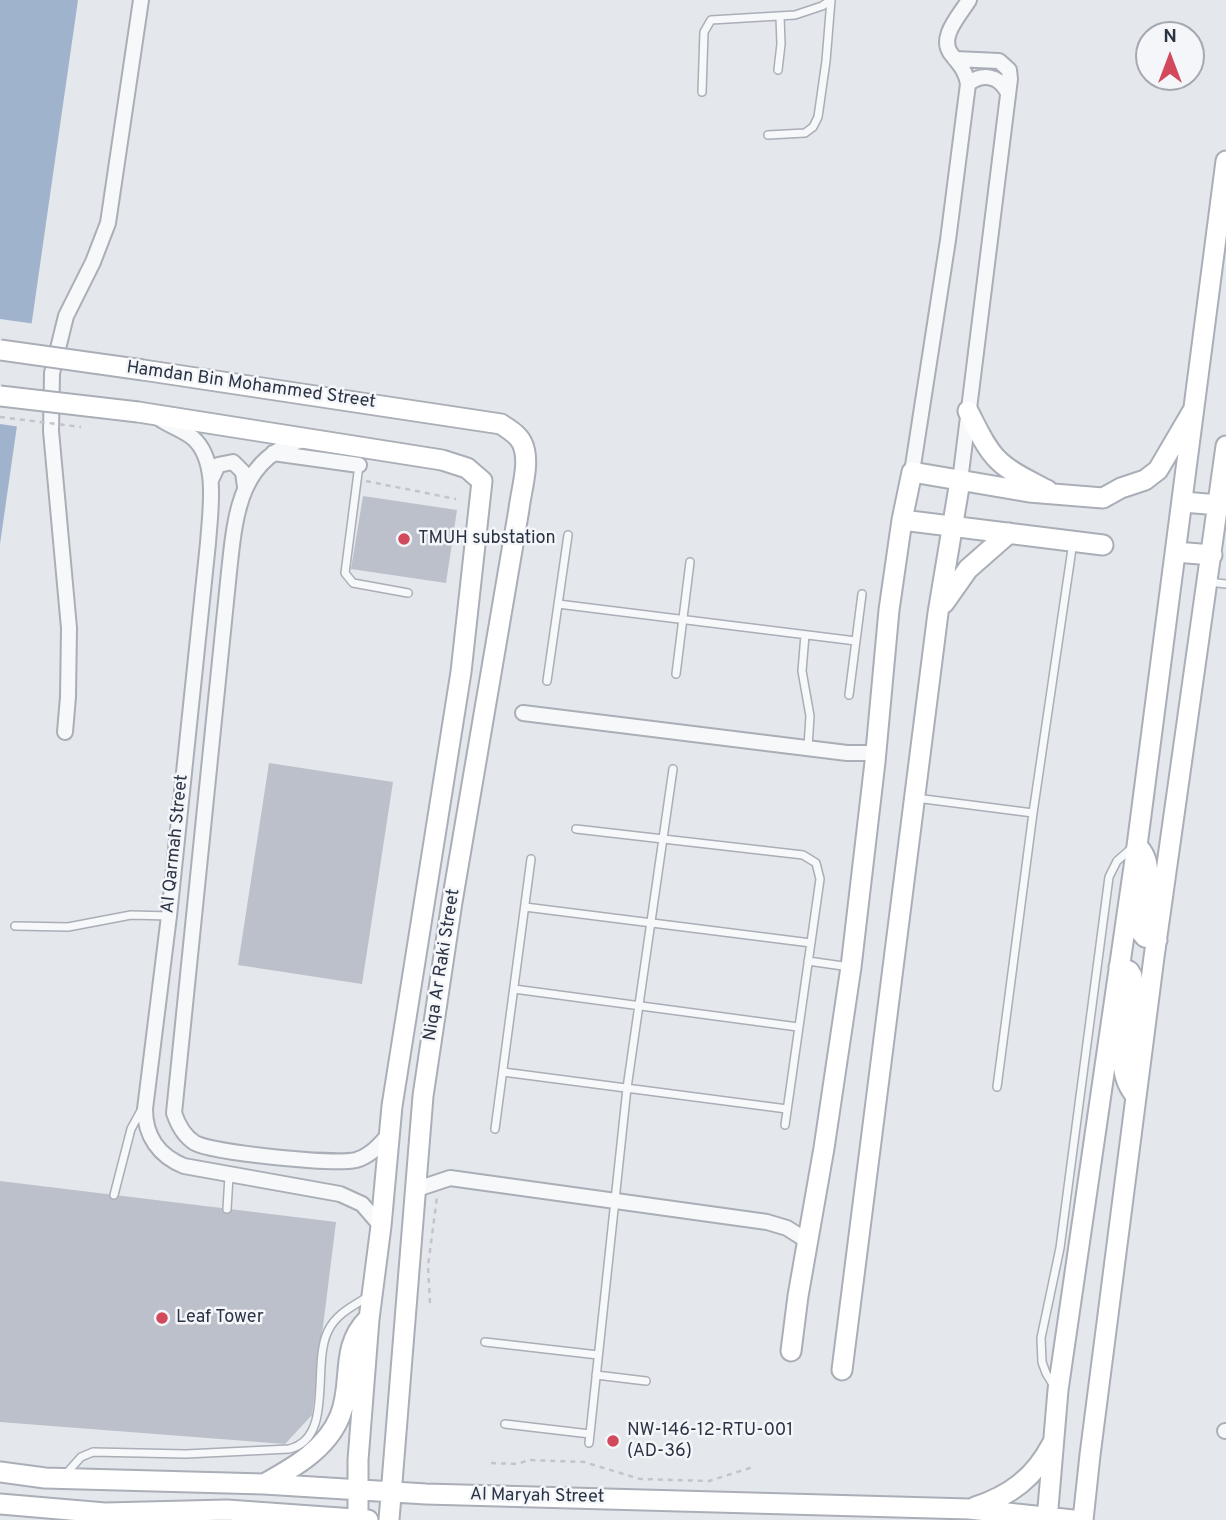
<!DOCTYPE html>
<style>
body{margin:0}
#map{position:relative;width:1226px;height:1520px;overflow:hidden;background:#e4e7ec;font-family:Overpass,sans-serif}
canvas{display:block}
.north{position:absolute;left:1135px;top:21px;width:70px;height:70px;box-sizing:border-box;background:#f4f6f9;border:2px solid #a4a8b1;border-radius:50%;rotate:0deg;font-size:19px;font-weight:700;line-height:28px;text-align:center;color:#2b3445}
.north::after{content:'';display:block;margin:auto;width:24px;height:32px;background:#d1495b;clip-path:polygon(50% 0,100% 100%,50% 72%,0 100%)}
</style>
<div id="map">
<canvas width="1226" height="1520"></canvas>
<div class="north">N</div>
</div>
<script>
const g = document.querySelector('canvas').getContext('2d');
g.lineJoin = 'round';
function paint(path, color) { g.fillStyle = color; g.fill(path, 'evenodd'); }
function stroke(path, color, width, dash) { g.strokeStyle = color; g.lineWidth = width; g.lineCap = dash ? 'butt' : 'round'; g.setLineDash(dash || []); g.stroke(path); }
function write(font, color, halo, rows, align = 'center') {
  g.font = font + ' Overpass,sans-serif'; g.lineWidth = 5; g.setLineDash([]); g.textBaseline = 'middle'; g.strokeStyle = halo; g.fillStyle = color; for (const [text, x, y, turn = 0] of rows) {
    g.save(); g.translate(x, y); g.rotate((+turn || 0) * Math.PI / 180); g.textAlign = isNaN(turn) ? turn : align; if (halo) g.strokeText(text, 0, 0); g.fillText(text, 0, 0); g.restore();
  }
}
const water = new Path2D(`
 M0,0H78L0,544Z`);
const pier = new Path2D(`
 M0,319L36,324L21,427L0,424Z`);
const building = new Path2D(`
 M363,496L457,510L446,583L351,569Z
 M269,763L393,782L362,984L238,965Z
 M0,1181L336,1222L312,1415L285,1444L0,1422Z`);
const path = new Path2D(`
 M366,481L456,499
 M430,1303L428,1266L437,1197
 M491,1463L517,1464L529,1460L584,1462L640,1479L709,1481L753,1467`);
const lane = new Path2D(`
 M778,70L781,44L780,17
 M702,92L704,32L711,20L795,15L822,6L831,0
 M768,135L805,133L813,127L818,117L826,61L831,0
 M359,465L345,573L353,583L408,593
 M1209,582L1226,584
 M558,604L856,641
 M805,635L802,671L810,716L808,747
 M676,674L690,562
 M547,681L568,535
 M849,695L862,594
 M916,798L1033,813
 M576,829L803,855L816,863L820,879L785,1125
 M525,907L811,943
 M15,926L68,927L131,915L169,916
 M808,961L850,967
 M514,989L798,1027
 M503,1072L787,1109
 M997,1087L1033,813L1073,542
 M495,1129L531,859
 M114,1195L131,1129L143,1107
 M227,1209L229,1176
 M485,1342L598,1355
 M596,1375L646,1381
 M1055,1388L1046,1373L1042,1362L1041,1338L1060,1248L1109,877L1117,861L1133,847
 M505,1424L590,1434
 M589,1443L627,1088L673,769
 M64,1476L81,1457L93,1452L186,1454L289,1449C335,1438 311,1365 328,1331C336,1314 353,1306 369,1296`);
const street = new Path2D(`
 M955,59L999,61L1009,70L1010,79L960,481
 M968,84C982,73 998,75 1007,91
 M160,419C170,426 183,430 193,438C219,461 210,512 208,543L169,916L145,1109C145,1136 159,1156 184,1166L340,1194L362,1204L381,1226
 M303,440C239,457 235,516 229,572L174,1113C178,1125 184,1136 195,1143C215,1153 333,1165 356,1160C370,1156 380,1145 389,1134
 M273,453L359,465
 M912,472L948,240L968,84C966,71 960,65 952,55C937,38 960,15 969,0
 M211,480L218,465L233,462L243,472L245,487
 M523,713L847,753H876
 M65,732L68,697L69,628L51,431L52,373L66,316L93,262L108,223L141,0
 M414,1190L450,1178L767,1222L787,1228L806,1240
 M1225,1431H1226`);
const secondary = new Path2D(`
 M143,370L501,424C508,429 518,434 522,443C531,461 521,490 519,509L452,902L423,1096L389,1520
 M968,411C977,428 985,447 998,460C1011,473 1030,481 1047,490
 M138,412L442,460L467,468L482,481L461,672L392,1106L381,1226L369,1319L358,1460V1519
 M1183,502L1219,505
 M902,520L1103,545
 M1176,552L1212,555
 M944,603L968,569L1009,533
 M1137,846C1160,867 1138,904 1140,931L1145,937L1157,940
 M1119,967L1129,971L1132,976C1136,1015 1107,1063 1136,1096
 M791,1351L798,1296L824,1148L851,967L875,762L889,610L902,520L912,472L1029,492L1103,498L1121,488L1145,480L1158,470L1192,412
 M842,1370L938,613L960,481
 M0,1472L45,1478L264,1484L426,1494L969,1509L1073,1520
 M264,1484C293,1468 327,1449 340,1416C354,1382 339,1348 368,1319
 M0,1504L105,1513L227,1510L368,1520
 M975,1507C1010,1496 1035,1477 1052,1444
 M1047,1520L1058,1390L1137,846L1226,161
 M1083,1520L1090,1455L1154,957L1226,446`);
const pathBridge = new Path2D(`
 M0,417L81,427`);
const secondaryBridge = new Path2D(`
 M0,350L143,370
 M0,396L138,412`);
const markers = [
 [404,539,7,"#d1495b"],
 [162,1318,7,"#d1495b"],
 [613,1441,7,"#d1495b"]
];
const streetNames = [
 ["Hamdan Bin Mohammed Street",251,386,8],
 ["Al Qarmah Street",176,844,-84],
 ["Niqa Ar Raki Street",443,965,-81],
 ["Al Maryah Street",537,1497,1]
];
const poiNames = [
 ["TMUH substation",418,539],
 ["Leaf Tower",176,1318],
 ["NW-146-12-RTU-001",627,1431],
 ["(AD-36)",627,1452]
];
paint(water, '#9fb4cc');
paint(pier, '#e4e7ec');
paint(building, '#bbc0ca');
stroke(lane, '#a9aeb7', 10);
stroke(street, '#a9aeb7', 18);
stroke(secondary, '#a9aeb7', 23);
stroke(path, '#c2c5cb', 2.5, [5, 5]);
stroke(lane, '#f7f8fa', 7);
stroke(street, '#f7f8fa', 14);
stroke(secondary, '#fff', 19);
stroke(secondaryBridge, '#a9aeb7', 23, []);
stroke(pathBridge, '#c2c5cb', 2.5, [5, 5]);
stroke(secondaryBridge, '#fff', 19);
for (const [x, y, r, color] of markers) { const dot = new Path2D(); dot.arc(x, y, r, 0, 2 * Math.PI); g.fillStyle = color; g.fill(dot); stroke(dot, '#f4f6f9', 2.5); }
write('18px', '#2b3445', '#f4f6f9', streetNames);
write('18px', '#2b3445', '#f4f6f9', poiNames, 'left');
</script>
